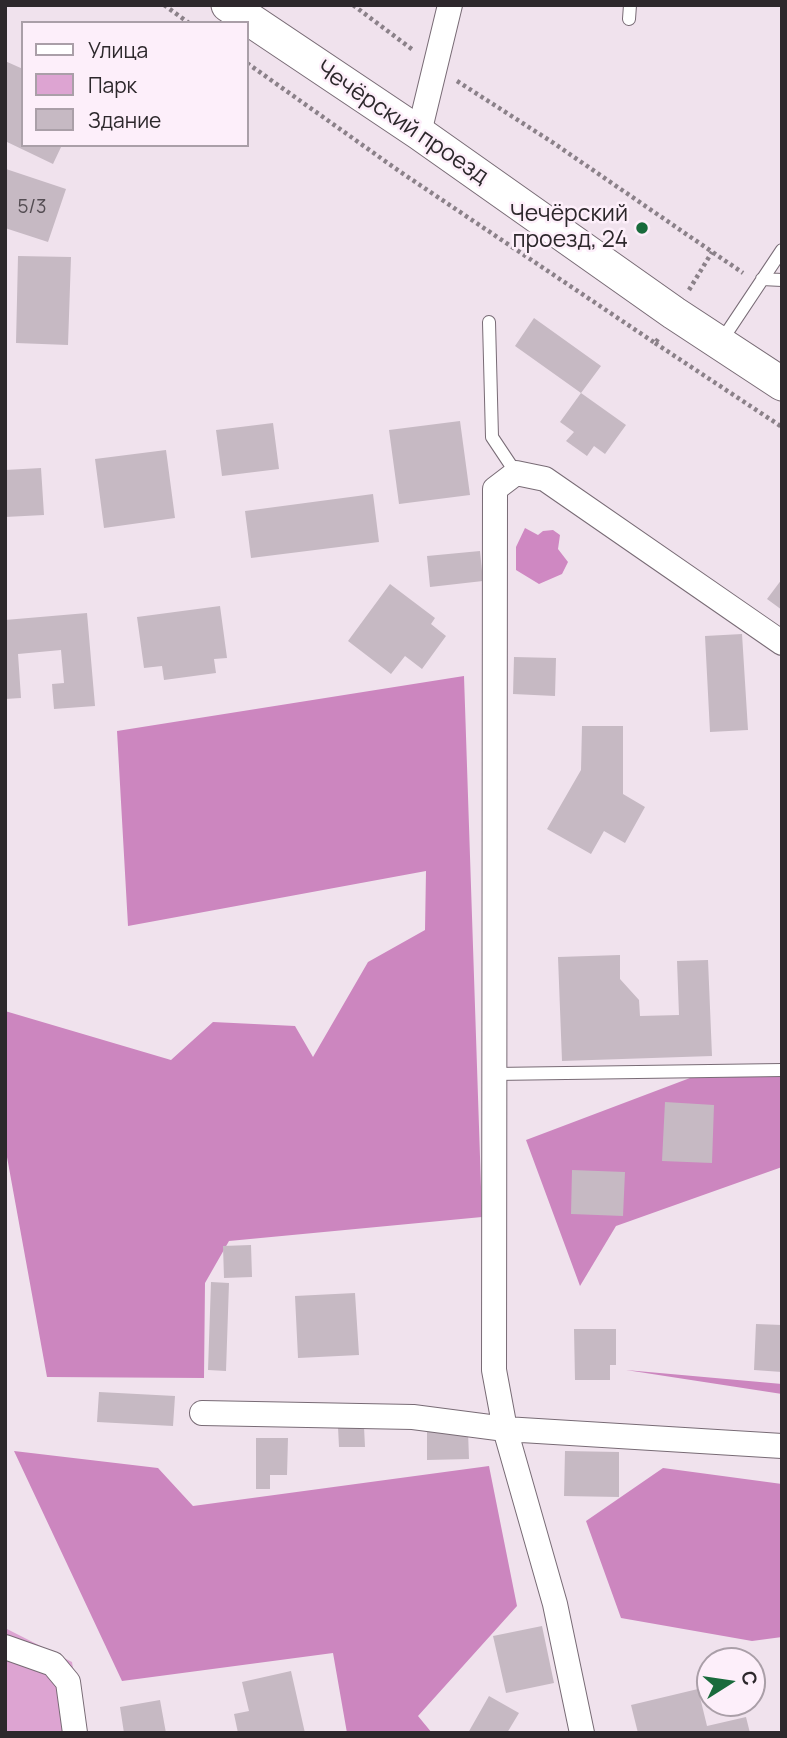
<!DOCTYPE html>
<meta charset="utf-8">
<style>
body{margin:0}
#map{position:relative;width:787px;height:1738px;overflow:hidden;background:#f0e2ed;font-family:Manrope,sans-serif}
canvas{display:block}
.frame{position:absolute;inset:0;border:7px solid #2d282c;pointer-events:none}
.legend{position:absolute;left:21px;top:21px;width:228px;height:126px;box-sizing:border-box;background:#fdeffa;border:2px solid #aa9fa8;margin:0;padding:9px 12px;list-style:none;font-size:21px;color:#2d282c}
.legend li{display:flex;align-items:center;gap:14px;height:35px}
.legend b{width:35px;border:2px solid #aa9fa8}
.north{position:absolute;left:696px;top:1647px;width:70px;height:70px;box-sizing:border-box;background:#fdeffa;border:2px solid #aa9fa8;border-radius:50%;rotate:78deg;font-size:19px;font-weight:700;line-height:28px;text-align:center;color:#2d282c}
.north::after{content:'';display:block;margin:auto;width:24px;height:32px;background:#196b3c;clip-path:polygon(50% 0,100% 100%,50% 72%,0 100%)}
</style>
<div id="map">
<canvas width="787" height="1738"></canvas>
<div class="frame"></div>
<ul class="legend">
<li><b style="height:9px;background:#fff"></b>Улица</li>
<li><b style="height:19px;background:#dda4d2"></b>Парк</li>
<li><b style="height:19px;background:#c6b9c3"></b>Здание</li>
</ul>
<div class="north">С</div>
</div>
<script>
const g = document.querySelector('canvas').getContext('2d');
g.lineJoin = 'round';
function paint(path, color) { g.fillStyle = color; g.fill(path, 'evenodd'); }
function stroke(path, color, width, dash) { g.strokeStyle = color; g.lineWidth = width; g.lineCap = dash ? 'butt' : 'round'; g.setLineDash(dash || []); g.stroke(path); }
function write(font, color, halo, rows, align = 'center') {
  g.font = font + ' Manrope,sans-serif'; g.lineWidth = 5; g.setLineDash([]); g.textBaseline = 'middle'; g.strokeStyle = halo; g.fillStyle = color; for (const [text, x, y, turn = 0] of rows) {
    g.save(); g.translate(x, y); g.rotate((+turn || 0) * Math.PI / 180); g.textAlign = isNaN(turn) ? turn : align; if (halo) g.strokeText(text, 0, 0); g.fillText(text, 0, 0); g.restore();
  }
}
const green = new Path2D(`
 M5,1628L72,1662L84,1733H5Z`);
const forest = new Path2D(`
 M464,676L482,1217L229,1241L205,1283L204,1378L47,1377L5,1146V1011L171,1060L213,1022L295,1026L313,1057L368,962L425,930L426,871L128,926L117,731Z
 M782,1076V1167L616,1226L580,1286L526,1140L690,1078Z
 M626,1370L782,1384V1394Z
 M14,1451L158,1468L193,1506L489,1466L517,1606L418,1716L432,1733H347L333,1653L122,1681Z
 M663,1468L782,1484V1637L752,1641L621,1618L586,1521Z`);
const water = new Path2D(`
 M525,528L538,535L543,531L553,530L560,535L558,549L568,562L562,574L539,584L516,570V547Z`);
const building = new Path2D(`
 M5,61L23,69V145H62L53,164L5,141Z
 M6,169L66,189L48,242L5,228Z
 M18,256L71,257L68,345L16,343Z
 M534,318L601,366L581,393L515,346Z
 M581,393L626,425L605,454L594,446L587,456L566,441L574,432L560,422Z
 M460,421L470,495L399,504L389,430Z
 M273,423L279,469L222,476L216,430Z
 M166,450L175,518L104,528L95,459Z
 M41,468L44,515L5,517V470Z
 M373,494L379,542L251,558L245,511Z
 M480,551L483,581L430,587L427,556Z
 M782,579V610L767,599Z
 M390,584L435,618L431,624L446,636L422,669L405,656L391,674L348,641Z
 M220,606L227,658L214,659L216,673L164,680L162,666L144,668L137,617Z
 M87,613L95,706L54,709L52,684L64,683L61,650L18,654L21,698L5,699V620Z
 M742,634L748,730L710,732L705,636Z
 M514,657L556,658L555,696L513,694Z
 M582,726H623V794L645,807L625,843L604,831L591,854L547,829L581,770Z
 M620,955V979L639,1000L640,1016L679,1015L677,961L708,960L712,1056L562,1061L558,957Z
 M665,1102L714,1105L712,1163L662,1161Z
 M572,1170L625,1172L623,1216L571,1214Z
 M251,1245L252,1277L224,1278L223,1246Z
 M211,1282L229,1283L226,1371L208,1370Z
 M355,1293L359,1355L298,1358L295,1296Z
 M756,1324L782,1325V1372L754,1370Z
 M574,1329H616V1365H610V1380H575Z
 M99,1392L175,1396L173,1426L97,1422Z
 M338,1427H364L365,1447H339Z
 M427,1431H468L469,1459L427,1460Z
 M256,1438H288L287,1475H270V1489H256Z
 M565,1451L619,1452V1497L564,1496Z
 M542,1626L554,1683L506,1693L493,1636Z
 M291,1671L305,1733H238L234,1714L249,1711L242,1682Z
 M698,1689L707,1726L746,1717L750,1733H638L631,1705Z
 M489,1696L519,1713L507,1733H468Z
 M160,1700L166,1733H124L120,1707Z`);
const path = new Path2D(`
 M164,5L189,23
 M353,5L413,50
 M247,63L399,171L655,343L658,339
 M457,81L552,142L743,273
 M689,290L712,252
 M655,343L782,427`);
const service = new Path2D(`
 M629,19L630,5
 M762,279L782,280
 M489,322L492,437L516,473
 M720,343L782,250
 M494,1074L782,1070`);
const minor = new Path2D(`
 M419,133L450,5
 M202,1413L413,1417L505,1429L782,1446
 M5,1647L53,1664L68,1682L75,1733
 M582,1733L555,1604L505,1429L494,1370L495,489L516,473L545,479L782,643`);
const secondary = new Path2D(`
 M228,5L419,133L674,313L782,384`);
const markers = [
 [642,228,7,"#196b3c"]
];
const numberNames = [
 ["5/3",32,208]
];
const streetNames = [
 ["Чечёрский проезд",402,123,34]
];
const poiNames = [
 ["Чечёрский",628,215],
 ["проезд, 24",628,241]
];
paint(green, '#dda4d2');
paint(forest, '#cc86bf');
paint(water, '#cf88c2');
paint(building, '#c6b9c3');
stroke(service, '#786b75', 14);
stroke(minor, '#786b75', 26);
stroke(secondary, '#786b75', 35);
stroke(path, '#8b8189', 4.5, [3.5, 3.5]);
stroke(service, '#fff', 12);
stroke(minor, '#fff', 24);
stroke(secondary, '#fff', 33);
for (const [x, y, r, color] of markers) { const dot = new Path2D(); dot.arc(x, y, r, 0, 2 * Math.PI); g.fillStyle = color; g.fill(dot); stroke(dot, '#fdeffa', 2.5); }
write('19px', '#534c52', null, numberNames);
write('23px', '#2d282c', '#fdeffa', streetNames);
write('23px', '#2d282c', '#fdeffa', poiNames, 'right');
</script>
